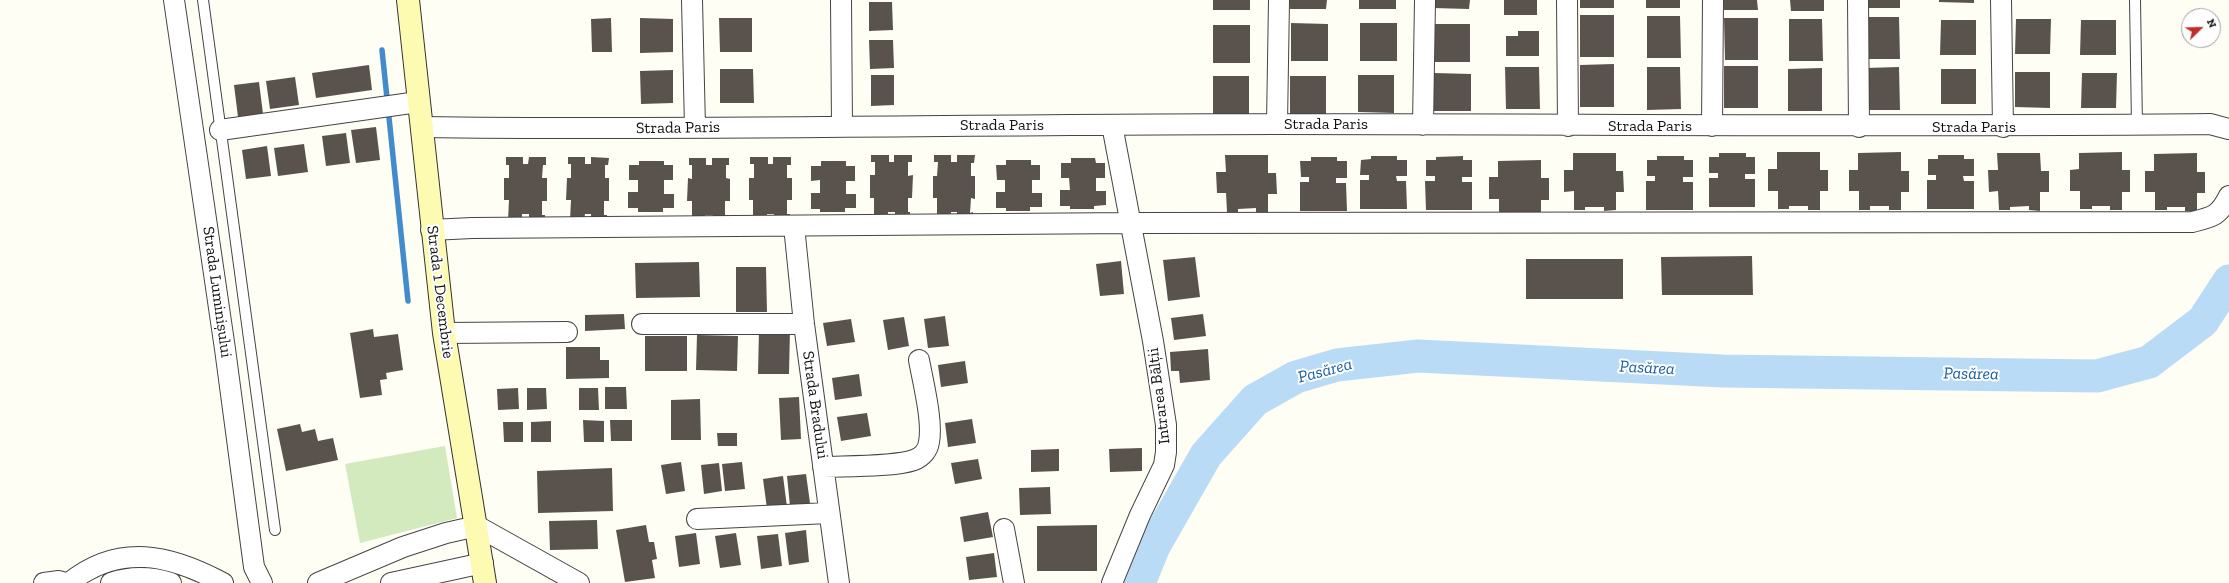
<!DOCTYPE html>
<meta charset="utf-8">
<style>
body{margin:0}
#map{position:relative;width:2229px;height:583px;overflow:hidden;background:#fffef5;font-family:"Zilla Slab",serif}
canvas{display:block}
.north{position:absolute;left:2181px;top:8px;width:40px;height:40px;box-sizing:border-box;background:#fff;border:1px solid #a0a0a0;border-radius:50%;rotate:67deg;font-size:11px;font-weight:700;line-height:16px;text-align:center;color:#111}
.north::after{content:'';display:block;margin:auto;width:14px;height:18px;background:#c12d29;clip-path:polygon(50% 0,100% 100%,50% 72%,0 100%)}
</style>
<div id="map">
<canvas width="2229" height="583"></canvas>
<div class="north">N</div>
</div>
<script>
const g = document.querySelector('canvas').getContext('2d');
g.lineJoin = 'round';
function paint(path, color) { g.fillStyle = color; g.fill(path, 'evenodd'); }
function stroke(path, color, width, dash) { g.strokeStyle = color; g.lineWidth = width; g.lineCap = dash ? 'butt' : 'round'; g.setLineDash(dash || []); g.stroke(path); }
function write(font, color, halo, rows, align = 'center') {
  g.font = font + ' "Zilla Slab",serif'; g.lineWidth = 4; g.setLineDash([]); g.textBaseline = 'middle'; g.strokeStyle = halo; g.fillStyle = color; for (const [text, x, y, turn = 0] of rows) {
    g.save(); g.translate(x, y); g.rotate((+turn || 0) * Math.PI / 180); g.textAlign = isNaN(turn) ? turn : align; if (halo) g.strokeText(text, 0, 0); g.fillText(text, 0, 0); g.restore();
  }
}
const green = new Path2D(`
 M445,446L457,518L360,543L345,464Z`);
const stream = new Path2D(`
 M382,50L408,301`);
const river = new Path2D(`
 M1139,583L1154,546L1206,455L1255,400L1296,377L1337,365L1418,356L1723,371L2097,376L2149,362L2203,321L2229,281`);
const building = new Path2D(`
 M1213,0H1250V10H1213Z
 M1290,0H1327L1326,9H1290Z
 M1359,0H1396V9H1359Z
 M1433,0H1470L1469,9L1433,8Z
 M1504,0H1537V15H1504Z
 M1580,0H1614V8H1580Z
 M1646,0H1680V8H1646Z
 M1724,0H1757L1758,10H1724Z
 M1790,0H1824V11H1791Z
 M1866,0H1900V8H1866Z
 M1939,0H1974V3L1939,2Z
 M869,2H892L893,30L869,31Z
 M1580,15H1614V57H1580Z
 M1647,16H1680L1681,58H1647Z
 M1866,17H1899L1900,59H1866Z
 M611,18L612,52H592L591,19Z
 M640,18L673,19V52L640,53Z
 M719,18H752V52H720Z
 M1724,18H1758V60H1725Z
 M1789,19H1822L1823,61H1789Z
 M2016,19H2051L2050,54H2015Z
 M1941,20H1976V55H1940Z
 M2081,20H2116V55H2080Z
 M1291,23L1328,24V61H1291Z
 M1360,23H1397V61H1360Z
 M1433,24H1470V62H1433Z
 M1213,25H1250V63H1213Z
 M1518,31H1539V56H1506V36H1518Z
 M869,40H893L894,68L870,69Z
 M1614,64V107H1580V65Z
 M369,65L372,90L316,98L312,73Z
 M1724,66H1758V108H1724Z
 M1505,67H1539L1540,109H1506Z
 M1647,67H1680L1681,109L1647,110Z
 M1899,67L1900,110H1866V68Z
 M1822,68V111H1788V69Z
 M720,69H753L754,103H720Z
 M1941,69H1976V104H1941Z
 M673,70V103L641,104L640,71Z
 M2015,72H2050V108L2015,107Z
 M1434,73L1471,74V111H1434Z
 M2082,73H2117L2116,108H2081Z
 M871,75H894V105L871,106Z
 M1358,75H1394V113L1358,112Z
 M1213,76H1249V114H1213Z
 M1290,76H1326V114H1290Z
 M295,77L299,105L270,109L266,81Z
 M259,82L263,114L238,117L234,85Z
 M376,127L380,160L356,163L351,130Z
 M346,133L350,163L326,166L322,136Z
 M304,144L308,172L278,176L274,148Z
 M267,146L271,176L246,179L242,150Z
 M1777,152H1820V170H1828V191H1820V210H1808V206H1789V209H1778V191H1768V169H1777Z
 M1901,152V171H1909V192H1901V210H1889V206H1870V210H1859V191H1849V170H1858V153Z
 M2122,152V170H2130V192H2122V210H2110V206H2092V209H2080V191H2070V170L2079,169V153Z
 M1573,153H1616V171H1623L1624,192H1616V210L1604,211V207H1585V210H1574V191L1564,192V170H1573Z
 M1719,153H1746V157H1755V174H1745V179H1755V207H1709V178H1718V173H1709V157H1719Z
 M1997,153H2040L2041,171H2049V192H2040V211L2029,210V206L2010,207V210H1999L1998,191L1989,192L1988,170H1998Z
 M2197,153V172H2205V193H2197V211H2185V207H2167V210H2155V192H2145V171H2154V154Z
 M871,155H889V162H894V155H912V162H908V176L913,175L912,198H908V212H910V218H895V212H888V218H874V198H870V175H875V162H871Z
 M934,155H951V162H957V155H975L974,163H971V176H975V199L971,198L970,213L973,212V218H957V212H951V218H937V198H933V176H937L938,162H934Z
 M1225,155H1268V173H1276L1277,194H1268V212H1256V208L1238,209V212H1227L1226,193H1217L1216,172H1226Z
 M1938,155H1964V159H1974V176H1963L1964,181H1974V209H1927V180H1936V175H1928V159H1938Z
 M1371,156H1397V160H1407V176H1396L1397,181H1406L1407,209H1360V180H1369V175H1360L1361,160L1371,159Z
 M1463,156V160H1472V177H1462V182H1472V210H1426L1425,181H1435V176H1426V160H1436V157Z
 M1657,156H1684V160H1693V177H1683V182H1693V210H1646V181H1655V176H1647V160H1657Z
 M506,157H523V164H528L529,157H546V165H543L542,178H547V201H542V215H545V221L529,220V214H522V220H508L509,200H504V178H509V165H506Z
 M568,157H585V164H591V157L609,158L608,165H605V178H609V201H604V215H607V220H591V214H585L584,220H570L571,200H566L567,178H571V164H568Z
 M750,157H768V164H773V157H791V165H787V178H792V200H787V214H790V220H774V214H767V220H753V200H749V178H754V164H750Z
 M1311,157H1337V161H1347V178H1336V183H1346L1347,211H1300V182H1309V177H1301L1300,161H1311Z
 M689,158H706V165H712V158H729V165H726V178L730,179V201H725V215H728V221L712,220L713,215H705V221H692V201H687L688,178L692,179V165H689Z
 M1071,158H1095L1096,163H1105V178H1096V191H1106V205L1094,206V209H1070V206H1060V190H1070L1069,178H1061V163H1071Z
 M1006,160H1031V165H1040V180H1032V193H1042V207H1030V211H1006V208H996V192H1005V180H997L996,165H1006Z
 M1541,160V178H1549V200H1541V218L1499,217V199H1489V177H1498V161Z
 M639,161H664V165H673V180H664V194H674V208H663V212H638V208H628V192H638V180H629V165H639Z
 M821,161H846V166H855V181H846V194H856V208H845V212H820V209H811V193H820V180L811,181V166H821Z
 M1752,256L1753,295H1662L1661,257Z
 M1195,257L1200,297L1168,301L1163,260Z
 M1526,259H1623V299H1526Z
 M1121,261L1124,294L1100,296L1096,264Z
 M699,262L700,297L636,298L635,263Z
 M736,267H766L767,312H736Z
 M624,314L625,329L585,331V315Z
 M1203,314L1206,336L1174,340L1171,318Z
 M945,316L949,346L928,348L924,319Z
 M904,317L909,346L888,350L883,320Z
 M851,319L855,342L827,346L823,323Z
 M373,329L374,337L398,334L403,370L386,373L387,379L380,380L382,395L360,398L350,333Z
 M759,329H790L789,374H758Z
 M697,335L738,336L737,371L696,370Z
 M645,336H687V371H645Z
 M566,347H600V360H609V378L566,379Z
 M1208,349L1210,380L1180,383L1179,371H1171L1170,352Z
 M965,361L968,383L941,387L938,365Z
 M859,374L862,396L835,400L832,378Z
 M605,387H626L627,409H605Z
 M518,388L519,409L498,410L497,389Z
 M527,388H546L547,409L527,410Z
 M579,388H598L599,410H579Z
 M799,397L801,439L781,440L779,398Z
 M700,399L701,440H671V400Z
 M867,413L871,436L841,441L837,417Z
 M972,419L976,443L948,447L945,423Z
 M583,420L604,421V442H584Z
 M610,420H632V441H611Z
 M551,421V442H531V422Z
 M503,422H523V442H504Z
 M300,424L302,432L315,429L318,441L333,438L338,460L286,471L277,429Z
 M717,433H737V446H718Z
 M1142,448V471L1110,472L1109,449Z
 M1059,449V471L1031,472V450Z
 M978,459L982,479L955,484L951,463Z
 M681,462L685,491L666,494L661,465Z
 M742,462L745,489L725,491L722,464Z
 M719,463L722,491L704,494L701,465Z
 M612,468L613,511L538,513L537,471Z
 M806,474L810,503L790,506L787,476Z
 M783,476L787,507L767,509L763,479Z
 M1050,487L1051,514L1020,515L1019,488Z
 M988,512L993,537L964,542L960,517Z
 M597,520L598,549L550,550L549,521Z
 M646,525L649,542H654L657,559L652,560L655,578L625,582L616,530Z
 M1097,525V571H1037V526Z
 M806,530L809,562L789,565L785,533Z
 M696,533L700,564L679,567L675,536Z
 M736,533L741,565L720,568L715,536Z
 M778,534L782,566L761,569L757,536Z
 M994,553L997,577L969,580L966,557Z`);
const lane = new Path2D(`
 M203,0L275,530
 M2135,0L2137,125`);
const street = new Path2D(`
 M174,0L225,349L254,567L262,583
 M692,0L695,127
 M841,0L842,126
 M1567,0L1568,126
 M1858,0L1859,127
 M2001,0L2003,127
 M1277,124L1279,0
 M1423,125L1425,0
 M1712,126L1713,0
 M421,127C706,131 991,124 1275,124C1587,124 1898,127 2210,124L2229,129
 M220,130L418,102
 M794,226L804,324L839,583
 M431,230L472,228L1131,223L2192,222C2213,217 2219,216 2229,196
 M642,324H804
 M444,333L567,332
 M823,467C847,466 894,467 914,460C922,457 928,450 929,442C933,421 923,382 919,360
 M697,519L829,513
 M1004,529L1014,583
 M44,583L59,581L66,583
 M69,583C119,542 171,555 223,583
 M111,583C131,576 152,577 171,583
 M318,583L403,547L446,533L477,526L579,583
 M391,583L483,563
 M1112,583L1140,515L1164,465L1166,452V425L1153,341L1112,125`);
const secondary = new Path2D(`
 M408,0L444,333L485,583`);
const streetNames = [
 ["Strada Paris",1326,124],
 ["Strada Paris",1002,125],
 ["Strada Paris",1650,126],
 ["Strada Paris",1974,127],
 ["Strada Paris",678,128,-1],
 ["Strada Luminișului",217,292,82],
 ["Strada 1 Decembrie",440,292,83],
 ["Intrarea Bălții",1159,396,-97],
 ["Strada Bradului",815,405,82]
];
const waterNames = [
 ["Pasărea",1647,368,3],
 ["Pasărea",1325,371,-15],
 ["Pasărea",1971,374,1]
];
paint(green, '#d2eabe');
stroke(stream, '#428bcc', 5.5);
stroke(river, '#badbf6', 33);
paint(building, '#5a534d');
stroke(lane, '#444', 12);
stroke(street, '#444', 22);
stroke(secondary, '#333', 24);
stroke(lane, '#fff', 10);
stroke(street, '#fff', 20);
stroke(secondary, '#fdfab2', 22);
write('16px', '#111', '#fff', streetNames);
write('italic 17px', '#1a5ea3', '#fff', waterNames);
</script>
